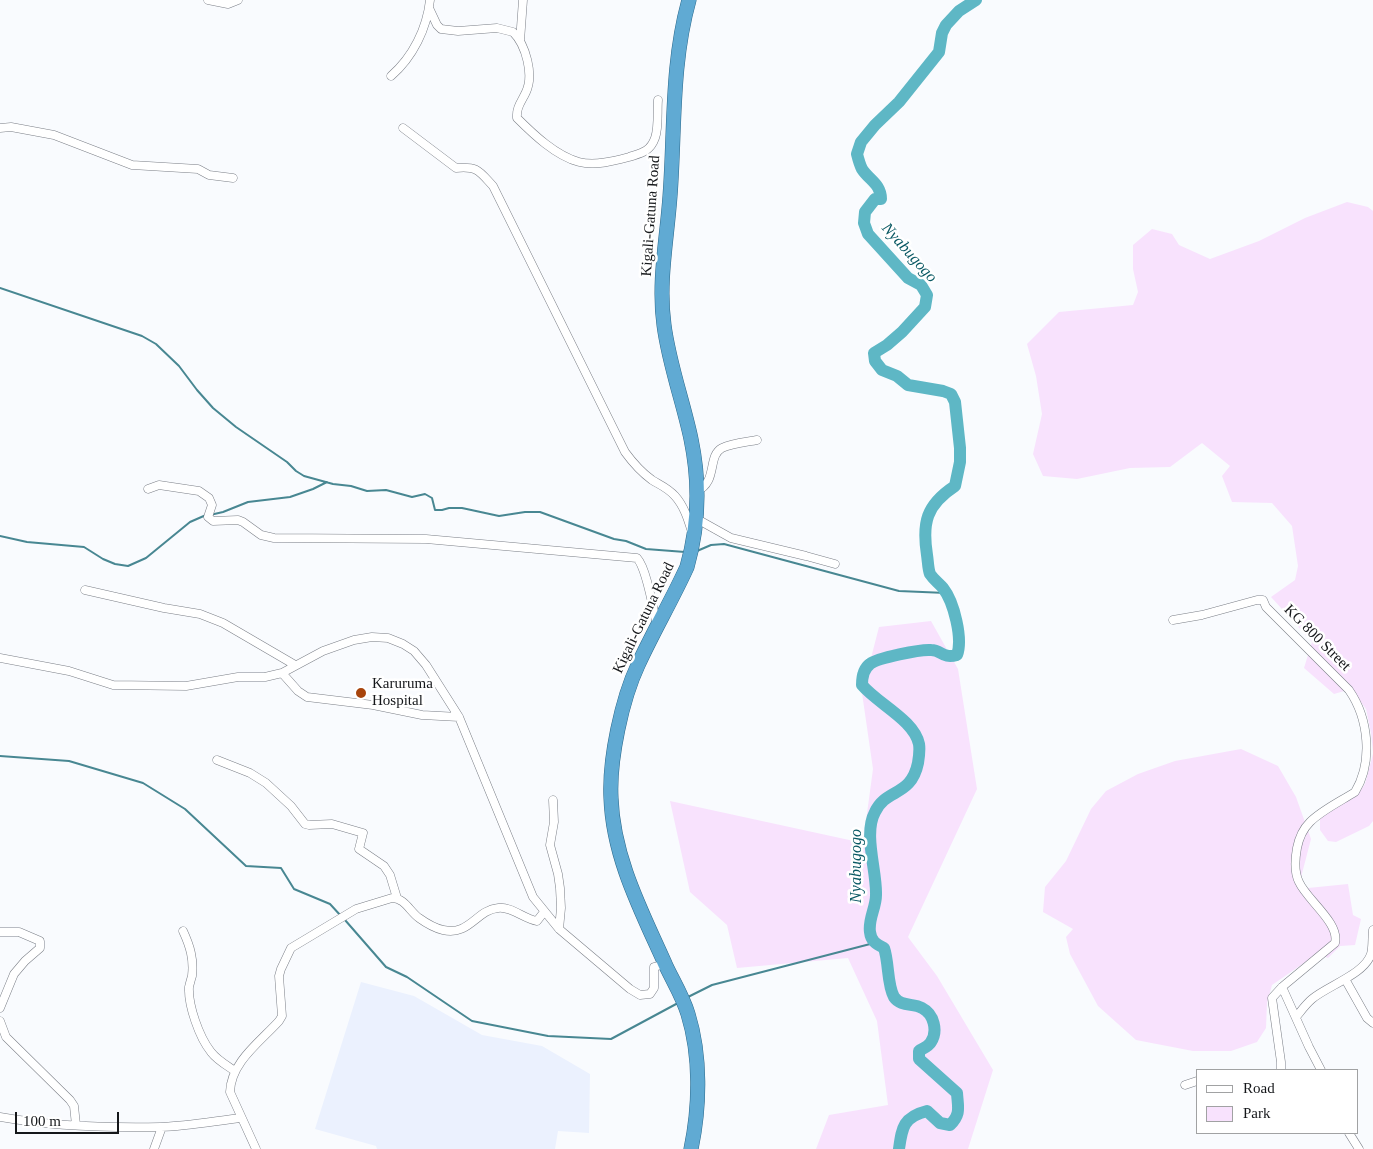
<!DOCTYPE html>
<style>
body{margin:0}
#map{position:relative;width:1373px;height:1149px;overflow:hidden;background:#f9fbfe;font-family:Georgia,serif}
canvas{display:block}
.legend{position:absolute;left:1196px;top:1069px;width:162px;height:65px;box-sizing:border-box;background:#fff;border:1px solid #a1a2a3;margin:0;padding:6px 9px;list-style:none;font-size:15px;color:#15171a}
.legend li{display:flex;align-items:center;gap:10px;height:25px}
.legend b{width:25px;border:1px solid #a1a2a3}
.scale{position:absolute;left:15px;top:1112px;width:104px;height:22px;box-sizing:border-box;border:2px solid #15171a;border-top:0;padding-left:6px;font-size:15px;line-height:18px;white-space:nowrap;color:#15171a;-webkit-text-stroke:4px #fff;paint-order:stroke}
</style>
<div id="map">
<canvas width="1373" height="1149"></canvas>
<ul class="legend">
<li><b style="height:6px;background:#fff"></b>Road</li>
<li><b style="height:14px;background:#f8e2fd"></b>Park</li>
</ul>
<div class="scale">100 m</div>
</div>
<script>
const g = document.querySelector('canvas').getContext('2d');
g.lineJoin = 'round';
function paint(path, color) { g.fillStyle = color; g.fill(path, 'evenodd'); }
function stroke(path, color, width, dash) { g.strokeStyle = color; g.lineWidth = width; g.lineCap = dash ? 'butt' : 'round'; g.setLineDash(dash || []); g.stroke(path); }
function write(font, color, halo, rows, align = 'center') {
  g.font = font + ' Georgia,serif'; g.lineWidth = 5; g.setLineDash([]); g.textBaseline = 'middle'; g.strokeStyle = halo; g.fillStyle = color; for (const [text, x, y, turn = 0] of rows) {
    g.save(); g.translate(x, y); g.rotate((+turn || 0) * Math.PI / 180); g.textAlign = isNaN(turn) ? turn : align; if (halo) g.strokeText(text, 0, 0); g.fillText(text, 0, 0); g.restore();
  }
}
const built = new Path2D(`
 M361,982L414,996L482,1035L542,1046L590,1074L589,1133L558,1131L555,1149H377L376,1146L315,1129Z`);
const green = new Path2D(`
 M1347,202L1368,207L1373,211V752L1371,733L1366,709L1351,689L1334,694L1304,668L1312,642L1271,597L1295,580L1298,566L1292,526L1272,503L1232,502L1222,476L1230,466L1202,443L1170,467L1130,468L1077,479L1043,476L1033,454L1042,414L1036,376L1027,344L1059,312L1133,305L1138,292L1133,269V245L1152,229L1172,234L1179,245L1210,259L1259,241L1305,218Z
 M931,621L958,669L977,789L908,937L937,976L993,1070L968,1149H816L829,1115L888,1105L877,1021L848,958L737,968L727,925L690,892L670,801L863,843L873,769L862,693L879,627Z
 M1241,749L1278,766L1296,797L1311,839L1298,889L1348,884L1353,915L1361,919L1355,945L1340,946L1328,958L1317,954L1272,985L1267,1003L1266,1028L1257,1042L1231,1051H1193L1136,1040L1098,1006L1070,954L1066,937L1073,929L1043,912L1045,887L1066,861L1091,809L1106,791L1138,774L1175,761Z
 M1373,754V821L1369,826L1336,842L1328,841L1320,830V818L1358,794L1365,784Z`);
const stream = new Path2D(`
 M0,288L142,336L156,344L179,366L197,390L213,408L236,427L287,462L296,471L304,476L333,484L351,486L367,491L386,490L412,497L425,494L432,498L435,510H442L449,508H462L499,516L525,512H540L614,539L626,541L646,549L685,552
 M210,515L223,512L248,502L290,497L313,489L327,482
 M0,536L27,542L84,547L103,559L115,564L128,566L146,558L190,522L206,515
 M697,551L711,545L724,544L899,591L946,593
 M0,756L69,761L143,783L185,809L246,866L281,868L294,889L330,904L341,916
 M345,920L386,967L407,977L472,1021L548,1036L611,1039L678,1003
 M688,997L712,985L874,943`);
const river = new Path2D(`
 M899,1149C902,1128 903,1117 927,1111L940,1123L950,1125C961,1114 958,1108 957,1093L919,1059V1051C922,1049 929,1046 931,1042C938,1031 934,1014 922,1008C913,1003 901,1007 894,997C887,985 889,962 884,948C876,944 871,941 870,932C868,919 876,908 876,895C877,871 863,834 875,812C886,788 911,797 918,763C919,757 920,750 919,744C914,720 878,704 862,685C862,677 863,669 870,664C877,658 921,649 931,650C942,650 942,659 957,655C963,639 954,602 943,588C939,583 934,580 930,574C928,569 928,561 927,555C922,523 926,505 955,486L960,462V448L955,402L951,394L943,391L908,385L897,376L882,370L875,361L874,353L887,345L902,332L925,307L927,295L921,285L908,278L868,234L864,223L865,212L875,199H881C881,184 869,180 862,169C860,165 858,158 857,154L861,142L875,125L899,102L939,52L942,33L946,25L959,11L976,0`);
const minor = new Path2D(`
 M208,0L228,4L238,0
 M429,8L437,25L441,29L458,31L497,28L513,32C526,45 534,75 526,92C522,101 516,107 517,118C533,134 556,156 579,162C595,166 614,161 629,157C641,153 650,152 655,138C659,127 657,111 658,100
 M520,41L523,0
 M391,76C413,57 427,28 430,0
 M0,128L11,127L54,135L132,165L198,169L209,175L233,178
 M403,128L456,168C478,166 479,171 493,186L625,452C633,463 641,472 652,480C660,485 668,488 675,496C684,506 688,519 692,532
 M148,489L159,485L199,491L209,498L212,505L208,517L213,521L238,520L243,522L261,535L274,538L426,539L637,558C647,569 653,609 657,626
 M697,491C718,482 707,456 722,448C732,443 747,442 757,440
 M697,519L731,538L806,556L835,564
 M85,590L164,608L200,614L223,623L295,665
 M1173,620L1202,615L1257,600H1263L1266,607L1349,690C1369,719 1373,762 1355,792C1341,801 1322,810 1310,822C1303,829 1299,838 1297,848C1295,859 1294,872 1299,882C1307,900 1340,923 1335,943L1282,987L1272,998L1281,1062V1070
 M0,658L69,671L113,685L186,686L238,677H265L282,673L323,651L354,640L372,637L388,638L403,644L414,651L426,665L459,717L533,897L559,929L630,989L640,995L650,994L654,988V967L665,964
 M282,673L298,691L307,697L373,705L422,715L459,717
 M217,760L250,773L266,783L291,806L305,824L309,825L332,824L363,833L359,849L384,866L390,875L397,898
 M553,800L554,822L550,845L558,874L560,888L561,908L559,929
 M183,931C190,946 194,959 192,976C191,979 190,983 189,987C188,1005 199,1037 211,1052C217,1060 226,1065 235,1071
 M0,932H19L40,941V948L25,961L14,974L0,1008
 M1345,979L1367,1018L1373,1023
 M1282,987L1309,1047L1321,1070
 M1296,1017C1301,1011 1306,1004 1312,999C1327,986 1365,974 1371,954C1373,947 1372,938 1373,930
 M0,1021L6,1037L70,1100L74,1106L76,1125
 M1185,1085L1197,1081
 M0,1117C50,1126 110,1128 161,1127C187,1126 215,1121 241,1118
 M1349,1133L1359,1149
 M154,1149L162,1127
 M256,1149L230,1092C231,1062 260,1042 279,1021L282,1016L279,976L281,969L291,948L356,909L392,898C405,898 410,912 419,918C426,923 434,928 443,930C470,936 476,910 498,908C511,906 524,919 537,921L544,912`);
const trunk = new Path2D(`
 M689,0C671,64 675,131 670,196C667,239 658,282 664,325C669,364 683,401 691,439C700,482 699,525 687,567C672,600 653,632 638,665C622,699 609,759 611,798C613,858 642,912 666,966C673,981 683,997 688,1014C701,1056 700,1106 691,1149`);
const markers = [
 [361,693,6,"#a7440c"]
];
const streetNames = [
 ["Kigali-Gatuna Road",651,216,-86],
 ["Kigali-Gatuna Road",644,618,-64],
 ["KG 800 Street",1317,638,45]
];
const poiNames = [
 ["Karuruma",372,684],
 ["Hospital",372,701]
];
const waterNames = [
 ["Nyabugogo",909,253,48],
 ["Nyabugogo",857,866,-90]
];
paint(built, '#ebf1fe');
paint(green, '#f8e2fd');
stroke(stream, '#488792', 2);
stroke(river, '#5eb7c5', 12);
stroke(minor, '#7b7f87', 9);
stroke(trunk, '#2c698b', 15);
stroke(minor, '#fff', 8);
stroke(trunk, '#60aad3', 14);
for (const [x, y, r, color] of markers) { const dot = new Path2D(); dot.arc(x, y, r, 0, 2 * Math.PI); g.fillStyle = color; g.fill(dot); stroke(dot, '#fff', 2); }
write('15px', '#15171a', '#fff', streetNames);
write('15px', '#15171a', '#fff', poiNames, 'left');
write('italic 16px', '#0a5964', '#fff', waterNames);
</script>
